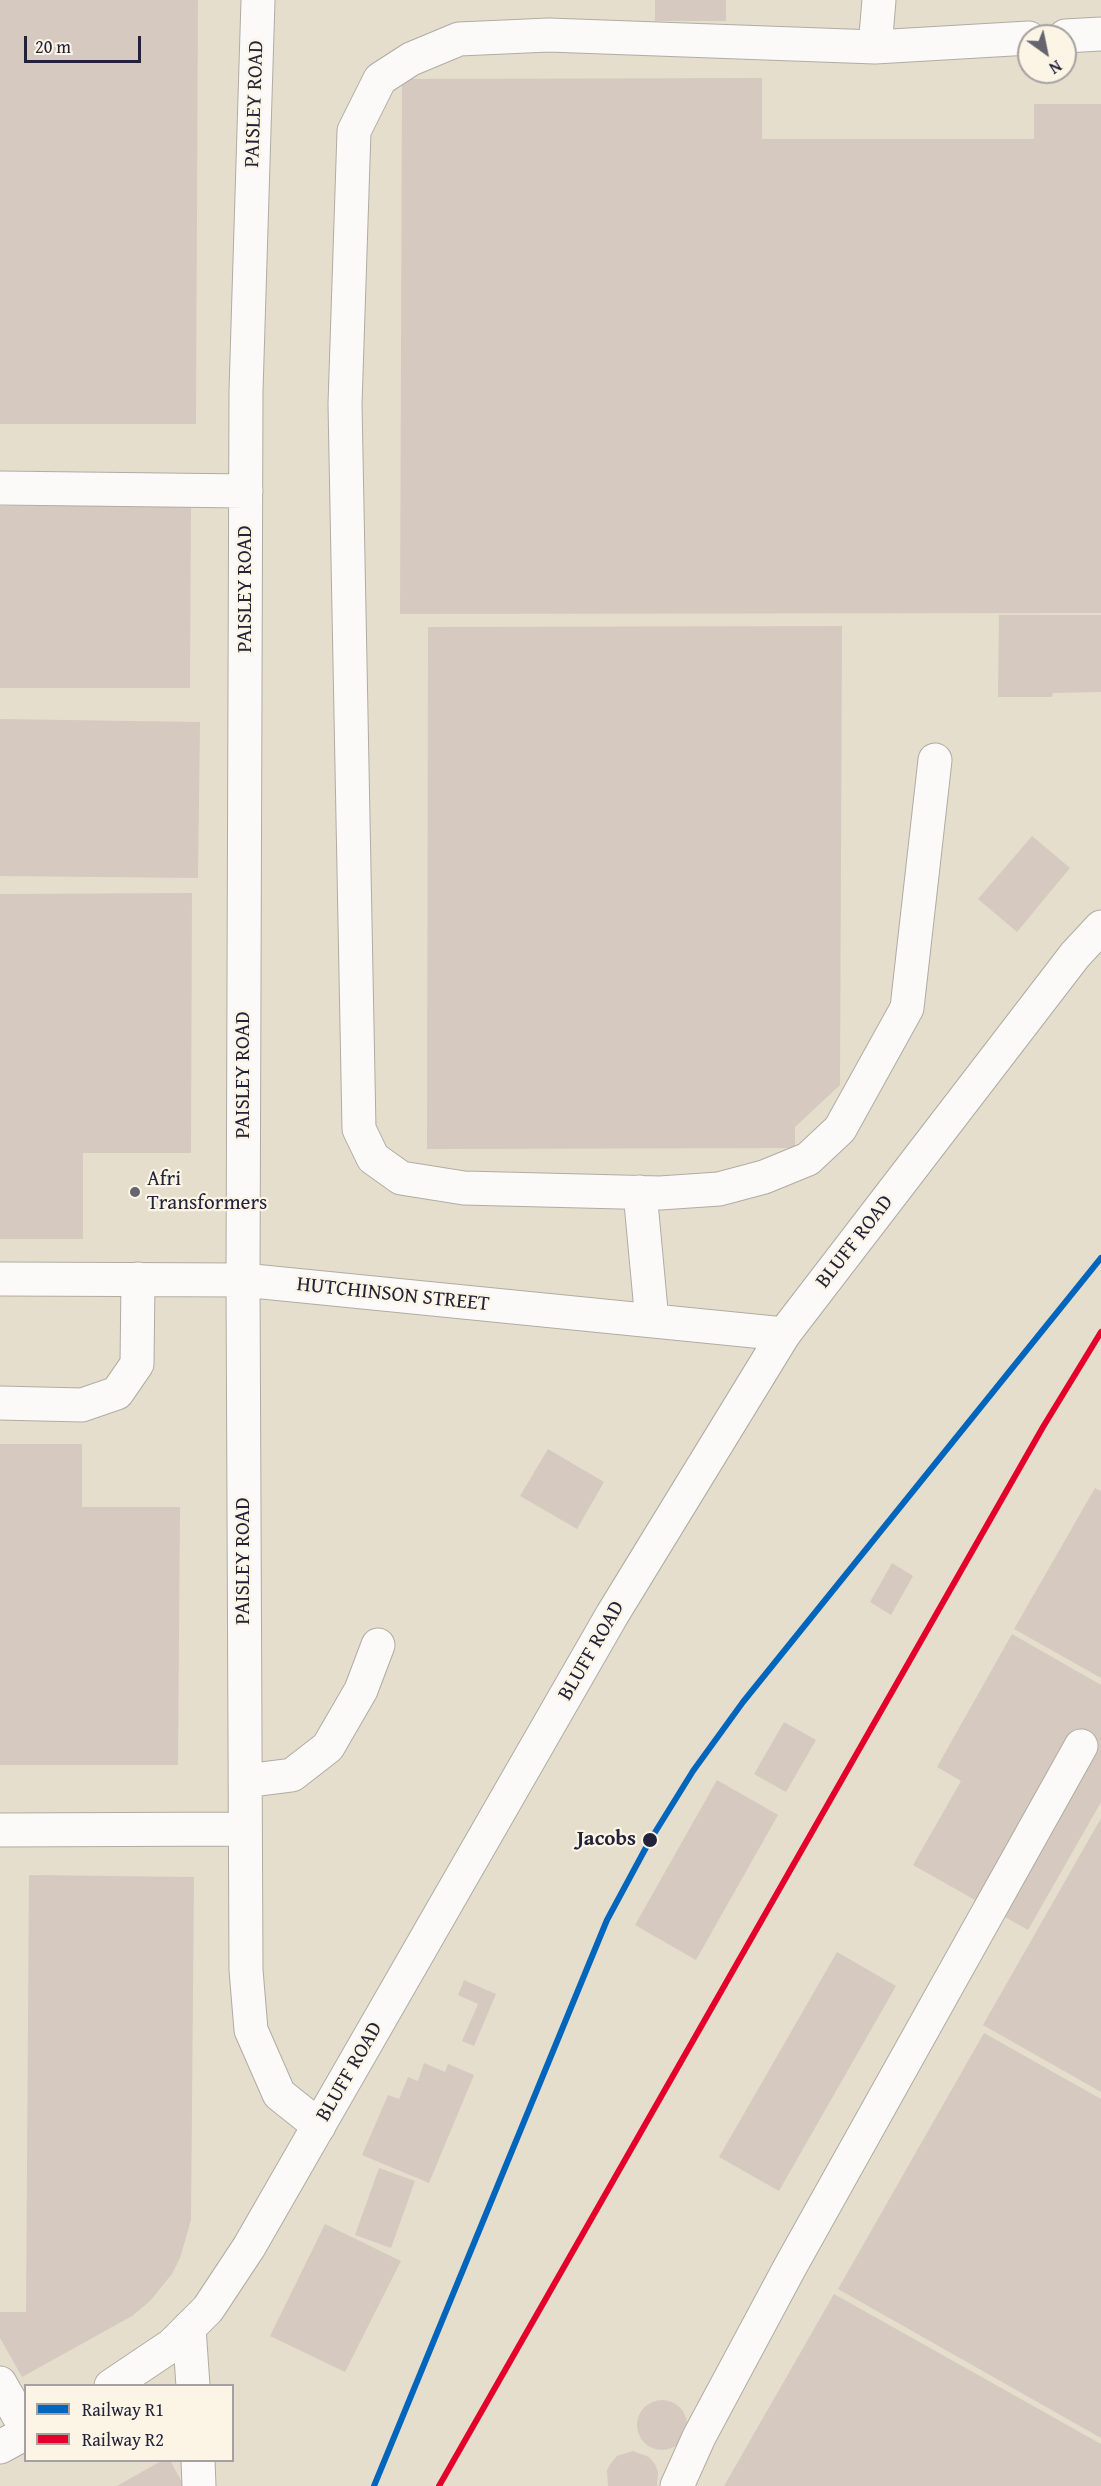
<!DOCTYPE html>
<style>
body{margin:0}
#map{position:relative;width:1101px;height:2486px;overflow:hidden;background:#e5decd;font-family:"Gentium Book Plus",serif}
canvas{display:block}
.legend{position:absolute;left:24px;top:2384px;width:210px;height:78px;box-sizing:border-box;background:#fcf5e5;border:2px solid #a5a1a1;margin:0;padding:8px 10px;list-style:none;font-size:18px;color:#22223b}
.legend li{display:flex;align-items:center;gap:12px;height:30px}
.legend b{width:30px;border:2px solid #a5a1a1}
.north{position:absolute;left:1017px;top:24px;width:60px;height:60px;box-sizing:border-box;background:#fcf5e5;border:2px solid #a5a1a1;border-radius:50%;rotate:147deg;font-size:16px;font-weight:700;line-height:24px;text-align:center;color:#22223b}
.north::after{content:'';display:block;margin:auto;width:21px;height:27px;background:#66646e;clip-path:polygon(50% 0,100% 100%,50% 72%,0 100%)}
.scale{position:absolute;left:24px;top:36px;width:117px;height:27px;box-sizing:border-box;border:3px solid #22223b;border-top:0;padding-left:8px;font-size:18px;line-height:21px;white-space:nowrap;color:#22223b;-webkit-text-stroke:4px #fcf5e5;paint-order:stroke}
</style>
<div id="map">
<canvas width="1101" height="2486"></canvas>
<ul class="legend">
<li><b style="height:8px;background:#0065bd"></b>Railway R1</li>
<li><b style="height:8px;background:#e4002b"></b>Railway R2</li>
</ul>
<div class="north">N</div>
<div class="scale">20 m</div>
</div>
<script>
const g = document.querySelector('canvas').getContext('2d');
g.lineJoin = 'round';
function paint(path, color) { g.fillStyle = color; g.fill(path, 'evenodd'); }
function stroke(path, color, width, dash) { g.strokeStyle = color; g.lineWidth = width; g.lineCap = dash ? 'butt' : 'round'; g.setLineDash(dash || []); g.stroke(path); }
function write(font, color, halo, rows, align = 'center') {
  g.font = font + ' "Gentium Book Plus",serif'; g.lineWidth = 4.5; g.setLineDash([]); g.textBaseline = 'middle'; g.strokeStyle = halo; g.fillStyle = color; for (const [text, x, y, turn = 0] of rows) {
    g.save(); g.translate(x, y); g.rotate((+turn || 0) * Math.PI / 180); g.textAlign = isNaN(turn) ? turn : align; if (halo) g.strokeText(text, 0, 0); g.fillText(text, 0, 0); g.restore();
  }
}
const building = new Path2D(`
 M0,0H198L196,424H0Z
 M655,0H726V21H655Z
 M762,78V139H1034V104H1101V613L400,614L402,79Z
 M0,506H191L190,688H0Z
 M999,615H1101V692L1053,693L1052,697H998Z
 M842,626L840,1085L795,1127V1148L427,1149L428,627Z
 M0,719L200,722L198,878L0,876Z
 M1032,836L1070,868L1017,932L978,899Z
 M192,893L191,1153H83V1239H0V894Z
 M0,1444H82V1507H180L178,1765H0Z
 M548,1449L604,1482L577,1529L520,1496Z
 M1095,1488L1101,1491V1678L1014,1629Z
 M892,1563L913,1576L891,1615L870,1602Z
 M1012,1634L1101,1685V1802L1028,1930L913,1865L961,1781L937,1767Z
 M784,1722L816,1740L786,1792L754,1774Z
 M717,1780L778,1815L696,1960L635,1925Z
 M1101,1818V2092L983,2025Z
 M29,1875L194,1877L191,2220L180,2258L172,2274L150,2301L132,2316L22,2377L0,2338V2312H26Z
 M837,1952L896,1986L779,2191L719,2157Z
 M464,1980L496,1994L474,2046L462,2041L478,2004L458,1995Z
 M984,2033L1101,2099V2438L838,2289Z
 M424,2063L445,2072L448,2064L474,2075L429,2183L362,2155L388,2095L399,2099L408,2077L418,2081Z
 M379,2168L415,2181L391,2248L355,2235Z
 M325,2224L401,2261L345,2372L270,2336Z
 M834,2294L1101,2444V2486H724Z
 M637 2425a25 25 0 1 1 50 0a25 25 0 1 1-50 0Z
 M633,2451L649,2457L655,2464L658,2472L657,2486H608L607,2470L611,2463L617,2456Z
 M163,2460H170L184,2486H117Z`);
const minor = new Path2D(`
 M258,0L246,391L243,1280L246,1970L251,2030L279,2094L319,2126
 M1065,36L1101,34
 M875,47L879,0
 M0,488L246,491
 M935,760L907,1008L840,1129L808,1159L764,1177L719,1189L660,1193L464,1188L401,1178L373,1158L359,1129L345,404L354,131L380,79L411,59L459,39L549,35L875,47L1029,38
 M640,1192L652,1321
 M0,1279L243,1280L784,1334
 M0,1403L82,1405L117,1393L137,1364L138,1279
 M245,1781L292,1775L328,1747L361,1690L378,1645
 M0,1830L245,1829
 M189,2328L193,2386
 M0,2383L26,2429
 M198,2460L199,2486
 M677,2486L699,2437L790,2267L1081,1746`);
const major = new Path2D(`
 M111,2386L172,2345L208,2309L249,2247L612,1615L784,1334L1075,955L1101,927
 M0,2447L26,2433`);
const rail1 = new Path2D(`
 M374,2486L607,1920L649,1842L693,1771L743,1702L1101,1258`);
const rail2 = new Path2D(`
 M439,2486L1043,1427L1101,1332`);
const markers = [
 [135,1192,6,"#66646e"],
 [650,1840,8,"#22223b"]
];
const streetNames = [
 ["PAISLEY ROAD",255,104,-88],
 ["PAISLEY ROAD",246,589,-90],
 ["PAISLEY ROAD",244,1075,-90],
 ["BLUFF ROAD",855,1242,-52],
 ["HUTCHINSON STREET",393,1295,6],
 ["PAISLEY ROAD",244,1561,-90],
 ["BLUFF ROAD",592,1651,-60],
 ["BLUFF ROAD",350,2072,-60]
];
const poiNames = [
 ["Afri",147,1180],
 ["Transformers",147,1204]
];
const stopNames = [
 ["Jacobs",636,1840]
];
paint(building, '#d6c9c0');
stroke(minor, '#b0aca4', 35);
stroke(major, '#b0aca4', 35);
stroke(minor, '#fbfaf8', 33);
stroke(major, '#fbfaf8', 33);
stroke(rail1, '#0065bd', 6);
stroke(rail2, '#e4002b', 6);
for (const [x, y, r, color] of markers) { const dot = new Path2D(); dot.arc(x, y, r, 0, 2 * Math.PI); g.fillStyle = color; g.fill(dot); stroke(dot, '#fcf5e5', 2); }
write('21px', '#22223b', '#fcf5e5', streetNames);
write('21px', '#22223b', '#fcf5e5', poiNames, 'left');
write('bold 21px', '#22223b', '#fcf5e5', stopNames, 'right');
</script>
